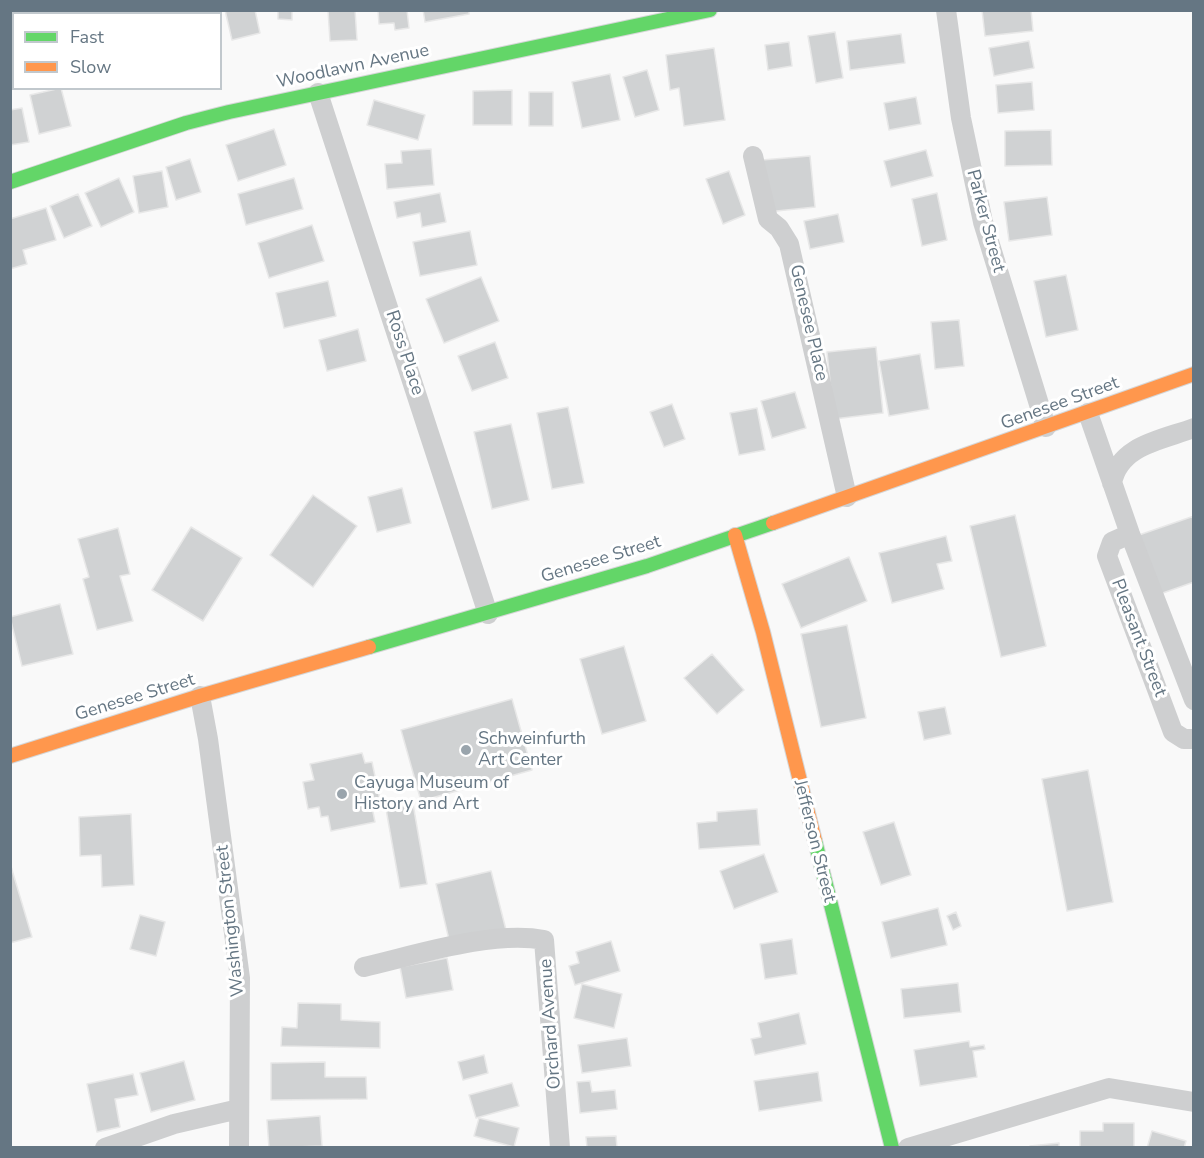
<!DOCTYPE html>
<style>
body{margin:0}
#map{position:relative;width:1204px;height:1158px;overflow:hidden;background:#f9f9f9;font-family:"Nunito Sans",sans-serif}
canvas{display:block}
.frame{position:absolute;inset:0;border:12px solid #657683;pointer-events:none}
.legend{position:absolute;left:12px;top:12px;width:210px;height:78px;box-sizing:border-box;background:#fff;border:2px solid #c1c8cd;margin:0;padding:8px 10px;list-style:none;font-size:18px;color:#657683}
.legend li{display:flex;align-items:center;gap:12px;height:30px}
.legend b{width:30px;border:2px solid #c1c8cd}
</style>
<div id="map">
<canvas width="1204" height="1158"></canvas>
<div class="frame"></div>
<ul class="legend">
<li><b style="height:8px;background:#63d668"></b>Fast</li>
<li><b style="height:8px;background:#ff974d"></b>Slow</li>
</ul>
</div>
<script>
const g = document.querySelector('canvas').getContext('2d');
g.lineJoin = 'round';
function paint(path, color) { g.fillStyle = color; g.fill(path, 'evenodd'); }
function stroke(path, color, width, dash) { g.strokeStyle = color; g.lineWidth = width; g.lineCap = dash ? 'butt' : 'round'; g.setLineDash(dash || []); g.stroke(path); }
function write(font, color, halo, rows, align = 'center') {
  g.font = font + ' "Nunito Sans",sans-serif'; g.lineWidth = 6; g.setLineDash([]); g.textBaseline = 'middle'; g.strokeStyle = halo; g.fillStyle = color; for (const [text, x, y, turn = 0] of rows) {
    g.save(); g.translate(x, y); g.rotate((+turn || 0) * Math.PI / 180); g.textAlign = isNaN(turn) ? turn : align; if (halo) g.strokeText(text, 0, 0); g.fillText(text, 0, 0); g.restore();
  }
}
const green = new Path2D(`
 M11,10H88V11L81,14H14L13,40L11,41Z`);
const building = new Path2D(`
 M225,10H255L260,33L232,40Z
 M278,10H292V20L278,19Z
 M328,10H355L357,40L330,41Z
 M378,10H407L409,28L395,30L394,23L379,24Z
 M423,10H469V14L425,22Z
 M982,10H1031L1033,31L985,36Z
 M835,32L843,78L816,83L808,36Z
 M901,34L905,63L850,70L847,41Z
 M1029,41L1034,68L994,76L989,48Z
 M789,42L792,66L768,70L765,45Z
 M714,48L725,120L684,126L679,88L670,90L666,55Z
 M647,70L659,110L635,117L623,77Z
 M610,74L620,120L582,128L572,82Z
 M1032,82L1034,110L998,113L996,85Z
 M61,88L71,126L39,134L30,95Z
 M512,90V125H473V91Z
 M529,92H553V126H529Z
 M916,97L921,124L889,130L884,103Z
 M374,100L425,115L418,140L367,125Z
 M22,108L29,142L10,145V110Z
 M274,129L286,165L238,181L226,145Z
 M1051,130L1052,165L1005,166V131Z
 M431,149L434,185L387,189L385,164L402,163L401,151Z
 M926,150L933,176L891,187L884,161Z
 M810,156L815,207L767,212L762,160Z
 M190,159L201,192L176,200L166,167Z
 M162,171L168,207L139,213L133,176Z
 M729,171L745,215L723,224L706,179Z
 M119,178L134,212L101,227L85,193Z
 M294,178L303,209L246,225L238,194Z
 M440,193L446,222L422,227L420,213L397,218L394,202Z
 M937,193L947,240L922,246L912,199Z
 M78,194L92,226L64,238L50,206Z
 M1047,197L1052,235L1009,241L1004,202Z
 M46,208L56,240L23,250L27,264L10,269V219Z
 M838,214L844,242L810,249L804,221Z
 M312,225L324,261L269,278L258,243Z
 M470,231L477,265L420,276L413,242Z
 M1066,275L1078,330L1046,337L1034,281Z
 M481,277L499,321L444,343L426,299Z
 M328,281L336,316L284,328L276,293Z
 M959,320L964,366L935,369L931,322Z
 M358,329L366,361L327,371L319,340Z
 M495,342L508,378L472,391L458,356Z
 M876,347L883,413L834,419L827,352Z
 M920,354L929,409L889,416L879,361Z
 M795,392L806,428L772,438L761,401Z
 M672,404L685,439L664,447L650,412Z
 M568,407L584,483L552,489L537,413Z
 M757,408L765,450L739,455L730,413Z
 M511,424L529,500L492,509L474,432Z
 M402,488L411,523L377,532L368,497Z
 M313,495L357,526L313,587L270,555Z
 M1015,515L1046,646L1001,657L970,526Z
 M1194,516V582L1160,594L1139,535Z
 M191,527L242,558L203,621L152,590Z
 M118,528L130,574L120,576L133,621L97,630L83,579L89,577L78,539Z
 M946,536L952,561L937,564L944,589L892,603L879,553Z
 M849,557L867,601L801,628L782,584Z
 M60,604L73,654L22,666L10,617Z
 M847,625L866,718L821,727L801,634Z
 M624,646L646,721L602,734L580,659Z
 M712,654L744,690L717,714L684,678Z
 M512,699L532,770L421,801L401,730Z
 M945,707L951,734L924,740L918,712Z
 M362,753L365,763L372,762L381,805L372,807L375,822L331,831L328,816L321,817L319,807L308,809L303,782L314,780L310,764Z
 M1088,770L1113,902L1067,911L1042,779Z
 M413,804L427,884L400,888L386,809Z
 M757,809L760,845L699,849L697,823L717,821V812Z
 M131,814L134,885L102,887L101,855L80,856L79,817Z
 M894,822L911,875L881,885L863,832Z
 M764,854L778,892L734,909L720,871Z
 M10,863L32,937L10,943Z
 M491,871L506,930L450,944L436,884Z
 M938,908L947,945L891,958L882,922Z
 M956,912L961,926L953,930L947,916Z
 M140,915L165,922L156,956L130,949Z
 M792,939L797,974L765,979L760,944Z
 M611,941L620,971L575,985L569,966L579,963L576,952Z
 M447,958L453,990L406,998L400,967Z
 M958,983L961,1012L904,1018L901,989Z
 M582,984L622,994L614,1028L574,1018Z
 M298,1003L341,1004V1020L380,1022V1048L281,1046L282,1027L297,1028Z
 M799,1013L806,1044L755,1055L751,1039L761,1037L758,1023Z
 M627,1038L631,1066L582,1073L578,1045Z
 M969,1041L970,1047L984,1045L985,1049L973,1051L977,1077L920,1086L914,1050Z
 M484,1055L488,1073L463,1080L458,1062Z
 M184,1061L195,1100L151,1112L140,1073Z
 M325,1062V1077H366L367,1099L271,1100V1063Z
 M818,1072L822,1101L759,1111L754,1081Z
 M133,1074L138,1095L115,1099L120,1127L97,1132L87,1084Z
 M590,1081L592,1092L615,1090L617,1109L580,1113L577,1082Z
 M512,1083L519,1106L476,1118L469,1095Z
 M320,1116L322,1146L269,1148L267,1120Z
 M479,1118L519,1128L514,1147L474,1136Z
 M1103,1123H1134V1148H1080V1131H1103Z
 M1152,1131L1186,1141L1184,1148H1147Z
 M616,1136L617,1148H587L586,1137Z
 M1059,1143V1148H1030V1146Z`);
const street = new Path2D(`
 M946,10L961,118L983,222L1046,427
 M318,93L488,614
 M753,156L768,219L779,228L789,244L847,497
 M1088,413L1130,534L1194,700
 M1112,483C1119,445 1162,440 1194,428
 M1130,534L1112,542L1107,556L1173,732L1184,739H1194
 M200,696L208,739L240,978L239,1148
 M364,967C416,955 493,930 544,940L560,1148
 M105,1148L174,1124L239,1109
 M908,1148L1109,1088L1194,1102`);
const fast = new Path2D(`
 M10,182L186,123L229,112L710,10
 M369,647L647,566L773,523
 M815,841L892,1148`);
const slow = new Path2D(`
 M773,523L1194,374
 M735,535L763,632L815,841
 M10,756L200,696L369,647`);
const markers = [
 [466,750,6,"#99a4ac"],
 [342,794,6,"#99a4ac"]
];
const streetNames = [
 ["Woodlawn Avenue",353,67,-12],
 ["Parker Street",985,221,75],
 ["Genesee Place",808,323,77],
 ["Ross Place",404,353,72],
 ["Genesee Street",1060,404,-20],
 ["Genesee Street",601,560,-17],
 ["Pleasant Street",1138,638,69],
 ["Genesee Street",135,698,-17],
 ["Jefferson Street",814,841,76],
 ["Washington Street",231,921,-96],
 ["Orchard Avenue",551,1024,-94]
];
const poiNames = [
 ["Schweinfurth",478,740],
 ["Art Center",478,761],
 ["Cayuga Museum of",354,784],
 ["History and Art",354,805]
];
paint(green, '#e8ebe6');
paint(building, '#d0d2d3');
stroke(building, '#e8e8e8', 1.5);
stroke(fast, '#d5d6d7', 16);
stroke(slow, '#d5d6d7', 16);
stroke(street, '#cecfd0', 20);
stroke(fast, '#63d668', 14);
stroke(slow, '#ff974d', 14);
for (const [x, y, r, color] of markers) { const dot = new Path2D(); dot.arc(x, y, r, 0, 2 * Math.PI); g.fillStyle = color; g.fill(dot); stroke(dot, '#fff', 2); }
write('18px', '#657683', '#fff', streetNames);
write('18px', '#657683', '#fff', poiNames, 'left');
</script>
